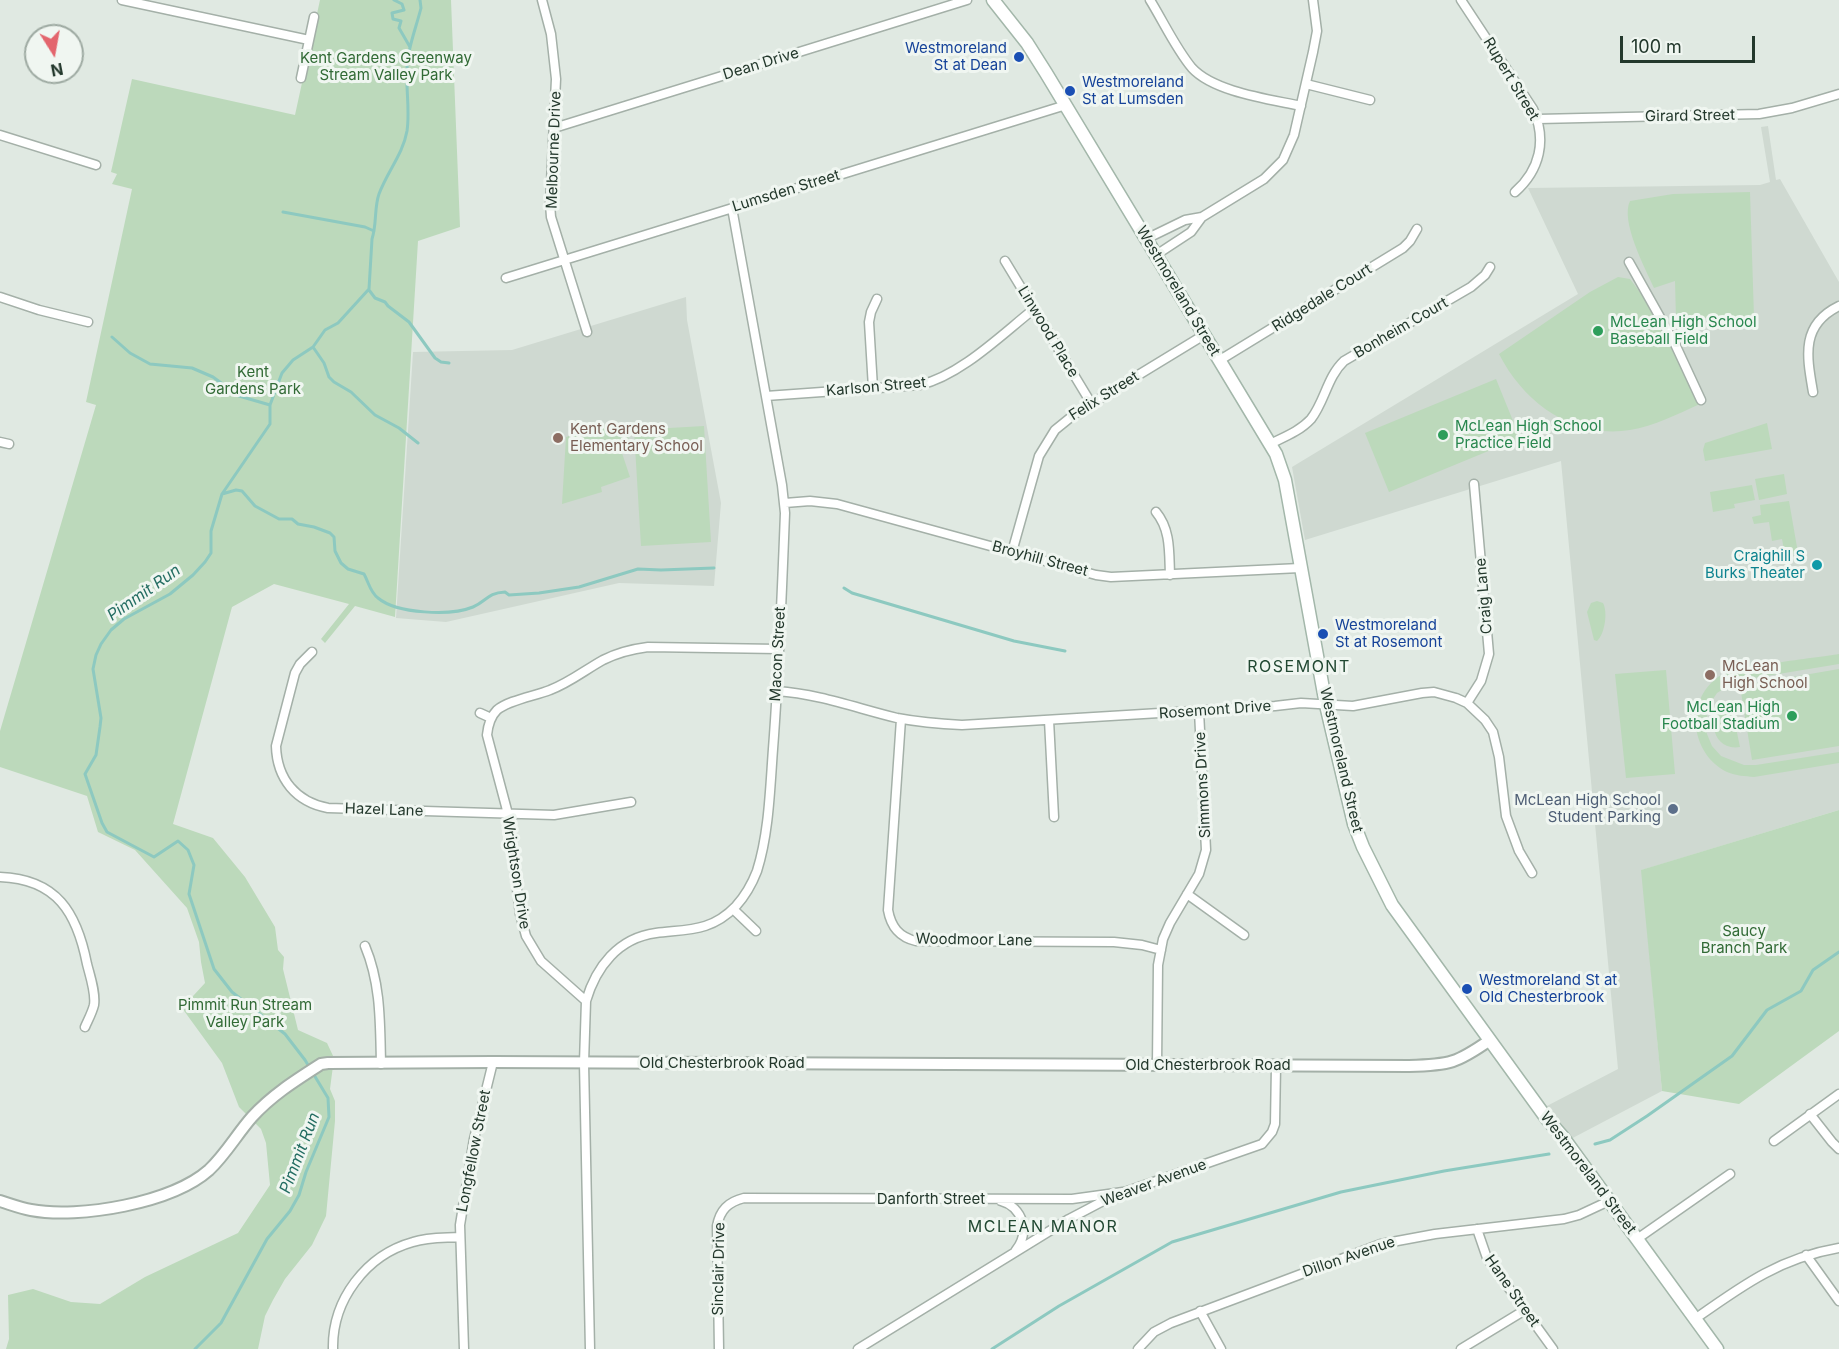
<!DOCTYPE html>
<style>
body{margin:0}
#map{position:relative;width:1839px;height:1349px;overflow:hidden;background:#e0e9e2;font-family:Inter,sans-serif}
canvas{display:block}
.north{position:absolute;left:24px;top:24px;width:60px;height:60px;box-sizing:border-box;background:#f0f6f1;border:2px solid #9eaaa2;border-radius:50%;rotate:169deg;font-size:16px;font-weight:700;line-height:24px;text-align:center;color:#23382c}
.north::after{content:'';display:block;margin:auto;width:21px;height:27px;background:#e3656d;clip-path:polygon(50% 0,100% 100%,50% 72%,0 100%)}
.scale{position:absolute;left:1620px;top:36px;width:135px;height:27px;box-sizing:border-box;border:3px solid #23382c;border-top:0;padding-left:8px;font-size:18px;line-height:21px;white-space:nowrap;color:#23382c;-webkit-text-stroke:4px #f0f6f1;paint-order:stroke}
</style>
<div id="map">
<canvas width="1839" height="1349"></canvas>
<div class="north">N</div>
<div class="scale">100 m</div>
</div>
<script>
const g = document.querySelector('canvas').getContext('2d');
g.lineJoin = 'round';
function paint(path, color) { g.fillStyle = color; g.fill(path, 'evenodd'); }
function stroke(path, color, width, dash) { g.strokeStyle = color; g.lineWidth = width; g.lineCap = dash ? 'butt' : 'round'; g.setLineDash(dash || []); g.stroke(path); }
function write(font, color, halo, rows, align = 'center') {
  g.font = font + ' Inter,sans-serif'; g.lineWidth = 6; g.setLineDash([]); g.textBaseline = 'middle'; g.strokeStyle = halo; g.fillStyle = color; for (const [text, x, y, turn = 0] of rows) {
    g.save(); g.translate(x, y); g.rotate((+turn || 0) * Math.PI / 180); g.textAlign = isNaN(turn) ? turn : align; if (halo) g.strokeText(text, 0, 0); g.fillText(text, 0, 0); g.restore();
  }
}
const built = new Path2D(`
 M1768,126L1776,180L1780,179L1839,282V810L1642,870L1662,1091L1567,1141L1543,1108L1618,1069L1561,461L1305,540L1292,467L1578,294L1528,188L1760,185L1770,182L1761,127Z
 M686,297L687,320L721,503L714,586L619,583L446,622L396,618L413,352L512,350Z`);
const green = new Path2D(`
 M320,0H451L460,227L418,241L395,617L355,606L325,643L321,639L349,604L274,584L232,607L173,824L213,838L245,877L275,927L278,950L284,957L283,969L298,1030L327,1043L334,1058L330,1089L335,1101V1121L326,1216L312,1245L285,1279L273,1300L265,1316L258,1349H6L9,1339L8,1295L33,1289L71,1302L100,1304L145,1277L238,1233L270,1185L266,1143L261,1129L239,1107L222,1063L182,1008L205,983L201,962L199,942L187,908L135,850L98,832L87,796L0,767V731L96,405L86,402L132,189L112,184L117,174L111,172L132,79L295,115Z
 M1750,192L1754,317L1676,319L1675,281L1654,288C1645,268 1620,221 1630,201L1673,194Z
 M1618,277L1630,279L1651,307L1700,404C1678,414 1654,426 1630,430C1573,439 1524,403 1499,354L1590,292Z
 M1496,379L1520,438L1389,492L1365,433Z
 M610,423L613,432L625,428L632,449L622,453L630,477L601,487L602,492L562,504L566,437Z
 M1767,423L1772,449L1705,461L1703,450L1705,443Z
 M704,426L711,542L641,546L634,430Z
 M1784,474L1787,494L1759,500L1755,479Z
 M1752,485L1755,500L1734,504L1735,508L1713,512L1710,492Z
 M1789,501L1798,553L1785,555L1782,539L1772,541L1769,522L1754,524L1752,517L1761,515L1760,505Z
 M1597,601L1603,603C1608,612 1605,634 1597,641L1594,640L1587,612L1591,603Z
 M1839,654V664L1736,681L1717,693L1711,702L1705,723L1707,734L1712,746L1721,756L1744,765H1756L1839,752V763L1754,777C1745,776 1736,776 1727,772C1691,754 1684,702 1718,677C1735,666 1815,658 1839,654Z
 M1839,669V746L1752,760L1740,686Z
 M1666,670L1675,774L1626,778L1615,674Z
 M1731,704L1740,747C1711,752 1704,711 1731,704Z
 M1839,810V1031L1739,1104L1662,1091L1641,870Z`);
const stream = new Path2D(`
 M394,0L402,4L404,10L392,13L393,19L401,21L399,28L410,47
 M283,212L365,227L374,231
 M369,290L375,298L385,302L388,306L409,322L435,358L441,362L449,363
 M112,337L130,353L150,364L192,368L213,377L239,396L270,405
 M313,347L324,363L329,377L334,382L351,392L375,415L399,428L418,443
 M222,494L236,490L242,491L255,506L279,519H292L298,524L314,527L330,533L334,537L335,551L341,563L348,569L364,574C369,583 370,592 378,598C397,614 451,616 473,607C487,601 487,593 505,592L509,595L539,593L579,587L638,569L661,570L714,568
 M844,588L852,593L1014,641L1065,651
 M1595,1144L1610,1140L1647,1116L1732,1056L1767,1010L1801,991L1813,970L1839,952
 M195,1349L221,1323L267,1239L290,1211L299,1195L306,1172L329,1117L328,1098L305,1060L285,1034L232,992L214,969L189,894L194,865L188,850L178,841L154,857L107,832L102,823L85,774L96,755L100,727L101,718L93,669L96,655L101,644L111,630L124,619L170,594L193,575L205,562L211,553V531L222,494L270,424V405L282,373L293,360L313,347L325,330L338,323L369,289L372,239C377,224 374,208 379,194C387,172 403,154 407,131C410,111 406,91 407,71C407,50 416,28 421,8L420,0
 M992,1349L1059,1306L1172,1242L1341,1192L1444,1171L1549,1154`);
const minor = new Path2D(`
 M122,0L309,40
 M542,0L551,34L556,79L550,204L551,217L587,332
 M1150,0C1163,21 1176,49 1192,68C1214,92 1269,99 1301,106
 M1461,0L1533,109C1547,140 1540,170 1515,192
 M301,78L314,17
 M1306,84L1370,100
 M1538,119L1759,114L1792,108L1839,94
 M554,128L967,0
 M0,135L96,165
 M1146,239L1185,220L1202,217
 M1156,255L1191,232L1202,217L1264,179L1283,160L1294,135L1313,52L1317,31L1313,0
 M1005,261L1091,403
 M1629,262L1675,344L1701,400
 M506,278L1066,105
 M0,297L39,310L88,322
 M1220,360L1403,248L1410,241L1417,229
 M873,388L869,322L871,312L877,299
 M1813,392C1807,357 1800,325 1839,306
 M766,396L920,385C961,375 1001,335 1034,309
 M0,442L9,444
 M1270,444C1284,437 1300,431 1311,419C1325,401 1327,377 1344,361L1471,287L1485,275L1490,267
 M785,503L810,501L837,504L1096,575L1111,577L1300,568
 M1156,512C1171,530 1169,553 1170,575
 M1012,552L1039,456L1055,430L1076,413L1204,335
 M312,652L300,664L295,673L276,746C277,779 296,802 328,808L554,815L631,802
 M777,691C819,694 856,708 897,718C918,722 940,724 962,725L1275,706L1301,703L1353,706L1422,693L1434,692L1456,698L1467,703L1485,720L1493,732L1499,757L1506,816L1519,851L1532,873
 M1467,703L1481,681L1489,654L1474,484
 M480,713L491,718
 M901,719L888,910C891,927 899,937 916,941L1114,942L1142,945L1161,950
 M1049,720L1054,817
 M0,877C57,879 77,913 87,964C90,976 96,993 94,1005C92,1013 88,1020 85,1027
 M1187,894L1244,935
 M733,909L756,931
 M365,946C381,984 380,1023 381,1064
 M586,1001C596,967 618,938 656,933C688,929 711,932 736,906C745,896 752,884 757,871C769,833 770,789 773,749C779,671 782,592 785,513L782,485L732,208
 M1157,1065L1158,965L1163,939L1170,923L1199,874L1206,850L1199,711
 M1810,1114L1832,1142L1839,1149
 M1774,1141L1839,1094
 M1119,1194L1262,1144L1272,1132L1275,1124L1276,1066
 M1001,1201C1023,1207 1030,1233 1016,1250
 M1477,1229L1487,1258L1553,1349
 M1637,1239L1730,1174
 M1806,1255L1839,1301
 M1200,1311L1221,1349
 M1695,1319C1743,1285 1780,1258 1839,1248
 M333,1349C332,1300 366,1255 413,1242C428,1237 444,1238 459,1237
 M464,1349L460,1225L474,1139L493,1062
 M590,1349L584,1063L586,1001L541,961L526,936L520,914L508,814L487,735C488,725 490,717 497,710C509,700 535,696 550,690C569,683 585,670 603,660C617,653 632,649 648,647L779,649
 M719,1349L717,1226C720,1210 728,1202 744,1198L1072,1199L1123,1192
 M858,1349L1069,1219L1107,1199
 M1138,1349L1154,1332L1171,1323L1381,1244L1435,1234L1564,1219L1579,1215L1609,1201
 M1461,1349L1525,1310`);
const tertiary = new Path2D(`
 M0,1201C10,1204 20,1208 31,1210C79,1219 172,1203 209,1170C226,1154 237,1134 252,1117C272,1095 296,1080 321,1064L328,1063L493,1062L1409,1066C1450,1065 1457,1063 1490,1040`);
const secondary = new Path2D(`
 M993,0L1027,43L1046,73L1276,454L1285,480L1326,705L1354,824L1363,847L1392,905L1547,1119L1562,1136L1717,1349`);
const markers = [
 [1019,57,6,"#1a4fb4"],
 [1070,91,6,"#1a4fb4"],
 [1598,331,6,"#2e9e5b"],
 [1443,435,6,"#2e9e5b"],
 [558,438,6,"#8d6e63"],
 [1817,565,6,"#0f9aa8"],
 [1323,634,6,"#1a4fb4"],
 [1710,675,6,"#8d6e63"],
 [1792,716,6,"#2e9e5b"],
 [1673,809,6,"#5c6f8a"],
 [1467,989,6,"#1a4fb4"]
];
const transitNames = [
 ["Westmoreland",1007,48,"right"],
 ["St at Dean",1007,65,"right"],
 ["Westmoreland",1082,82],
 ["St at Lumsden",1082,99],
 ["Westmoreland",1335,625],
 ["St at Rosemont",1335,642],
 ["Westmoreland St at",1479,980],
 ["Old Chesterbrook",1479,997]
];
const parkNames = [
 ["Kent Gardens Greenway",386,58],
 ["Stream Valley Park",386,75],
 ["Kent",253,372],
 ["Gardens Park",253,389],
 ["Saucy",1744,931],
 ["Branch Park",1744,948],
 ["Pimmit Run Stream",245,1005],
 ["Valley Park",245,1022]
];
const streetNames = [
 ["Dean Drive",761,64,-17],
 ["Rupert Street",1511,79,59],
 ["Girard Street",1690,116,-1],
 ["Melbourne Drive",554,150,-88],
 ["Lumsden Street",786,191,-17],
 ["Westmoreland Street",1178,291,59],
 ["Ridgedale Court",1322,298,-32],
 ["Bonheim Court",1401,328,-30],
 ["Linwood Place",1048,332,59],
 ["Karlson Street",876,387,-5],
 ["Felix Street",1104,396,-32],
 ["Broyhill Street",1040,559,15],
 ["Craig Lane",1484,596,-95],
 ["Macon Street",778,654,-87],
 ["Rosemont Drive",1215,710,-4],
 ["Westmoreland Street",1341,760,77],
 ["Simmons Drive",1203,785,-93],
 ["Hazel Lane",384,810,2],
 ["Wrightson Drive",516,873,81],
 ["Woodmoor Lane",974,940,1],
 ["Old Chesterbrook Road",722,1063],
 ["Old Chesterbrook Road",1208,1065],
 ["Longfellow Street",474,1151,-79],
 ["Westmoreland Street",1588,1173,53],
 ["Weaver Avenue",1154,1183,-20],
 ["Danforth Street",931,1199],
 ["Dillon Avenue",1349,1257,-19],
 ["Sinclair Drive",719,1269,-89],
 ["Hane Street",1512,1291,55]
];
const leisureNames = [
 ["McLean High School",1610,322],
 ["Baseball Field",1610,339],
 ["McLean High School",1455,426],
 ["Practice Field",1455,443],
 ["McLean High",1780,707,"right"],
 ["Football Stadium",1780,724,"right"]
];
const educationNames = [
 ["Kent Gardens",570,429],
 ["Elementary School",570,446],
 ["McLean",1722,666],
 ["High School",1722,683]
];
const cultureNames = [
 ["Craighill S",1805,556],
 ["Burks Theater",1805,573]
];
const serviceNames = [
 ["McLean High School",1661,800],
 ["Student Parking",1661,817]
];
const waterNames = [
 ["Pimmit Run",144,593,-35],
 ["Pimmit Run",300,1153,-69]
];
const neighbourhoodNames = [
 ["ROSEMONT",1299,667],
 ["MCLEAN MANOR",1043,1227]
];
paint(built, '#cfd9d1');
paint(green, '#bcd9bb');
stroke(stream, '#8dc9c0', 3);
stroke(minor, '#a4b0a8', 11);
stroke(tertiary, '#a4b0a8', 14);
stroke(secondary, '#a3b7aa', 15);
stroke(minor, '#fff', 8);
stroke(tertiary, '#fff', 10);
stroke(secondary, '#fff', 12);
for (const [x, y, r, color] of markers) { const dot = new Path2D(); dot.arc(x, y, r, 0, 2 * Math.PI); g.fillStyle = color; g.fill(dot); stroke(dot, '#f0f6f1', 2); }
write('15px', '#164399', '#f0f6f1', transitNames, 'left');
write('15px', '#316a35', '#f0f6f1', parkNames);
write('15px', '#23382c', '#f0f6f1', streetNames);
write('15px', '#27864d', '#f0f6f1', leisureNames, 'left');
write('15px', '#785e54', '#f0f6f1', educationNames, 'left');
write('15px', '#0d838f', '#f0f6f1', cultureNames, 'right');
write('15px', '#4e5e75', '#f0f6f1', serviceNames, 'right');
write('italic 16px', '#236d62', '#f0f6f1', waterNames);
g.letterSpacing = '1.5px';
write('16px', '#214832', '#f0f6f1', neighbourhoodNames);
g.letterSpacing = '0px';
</script>
